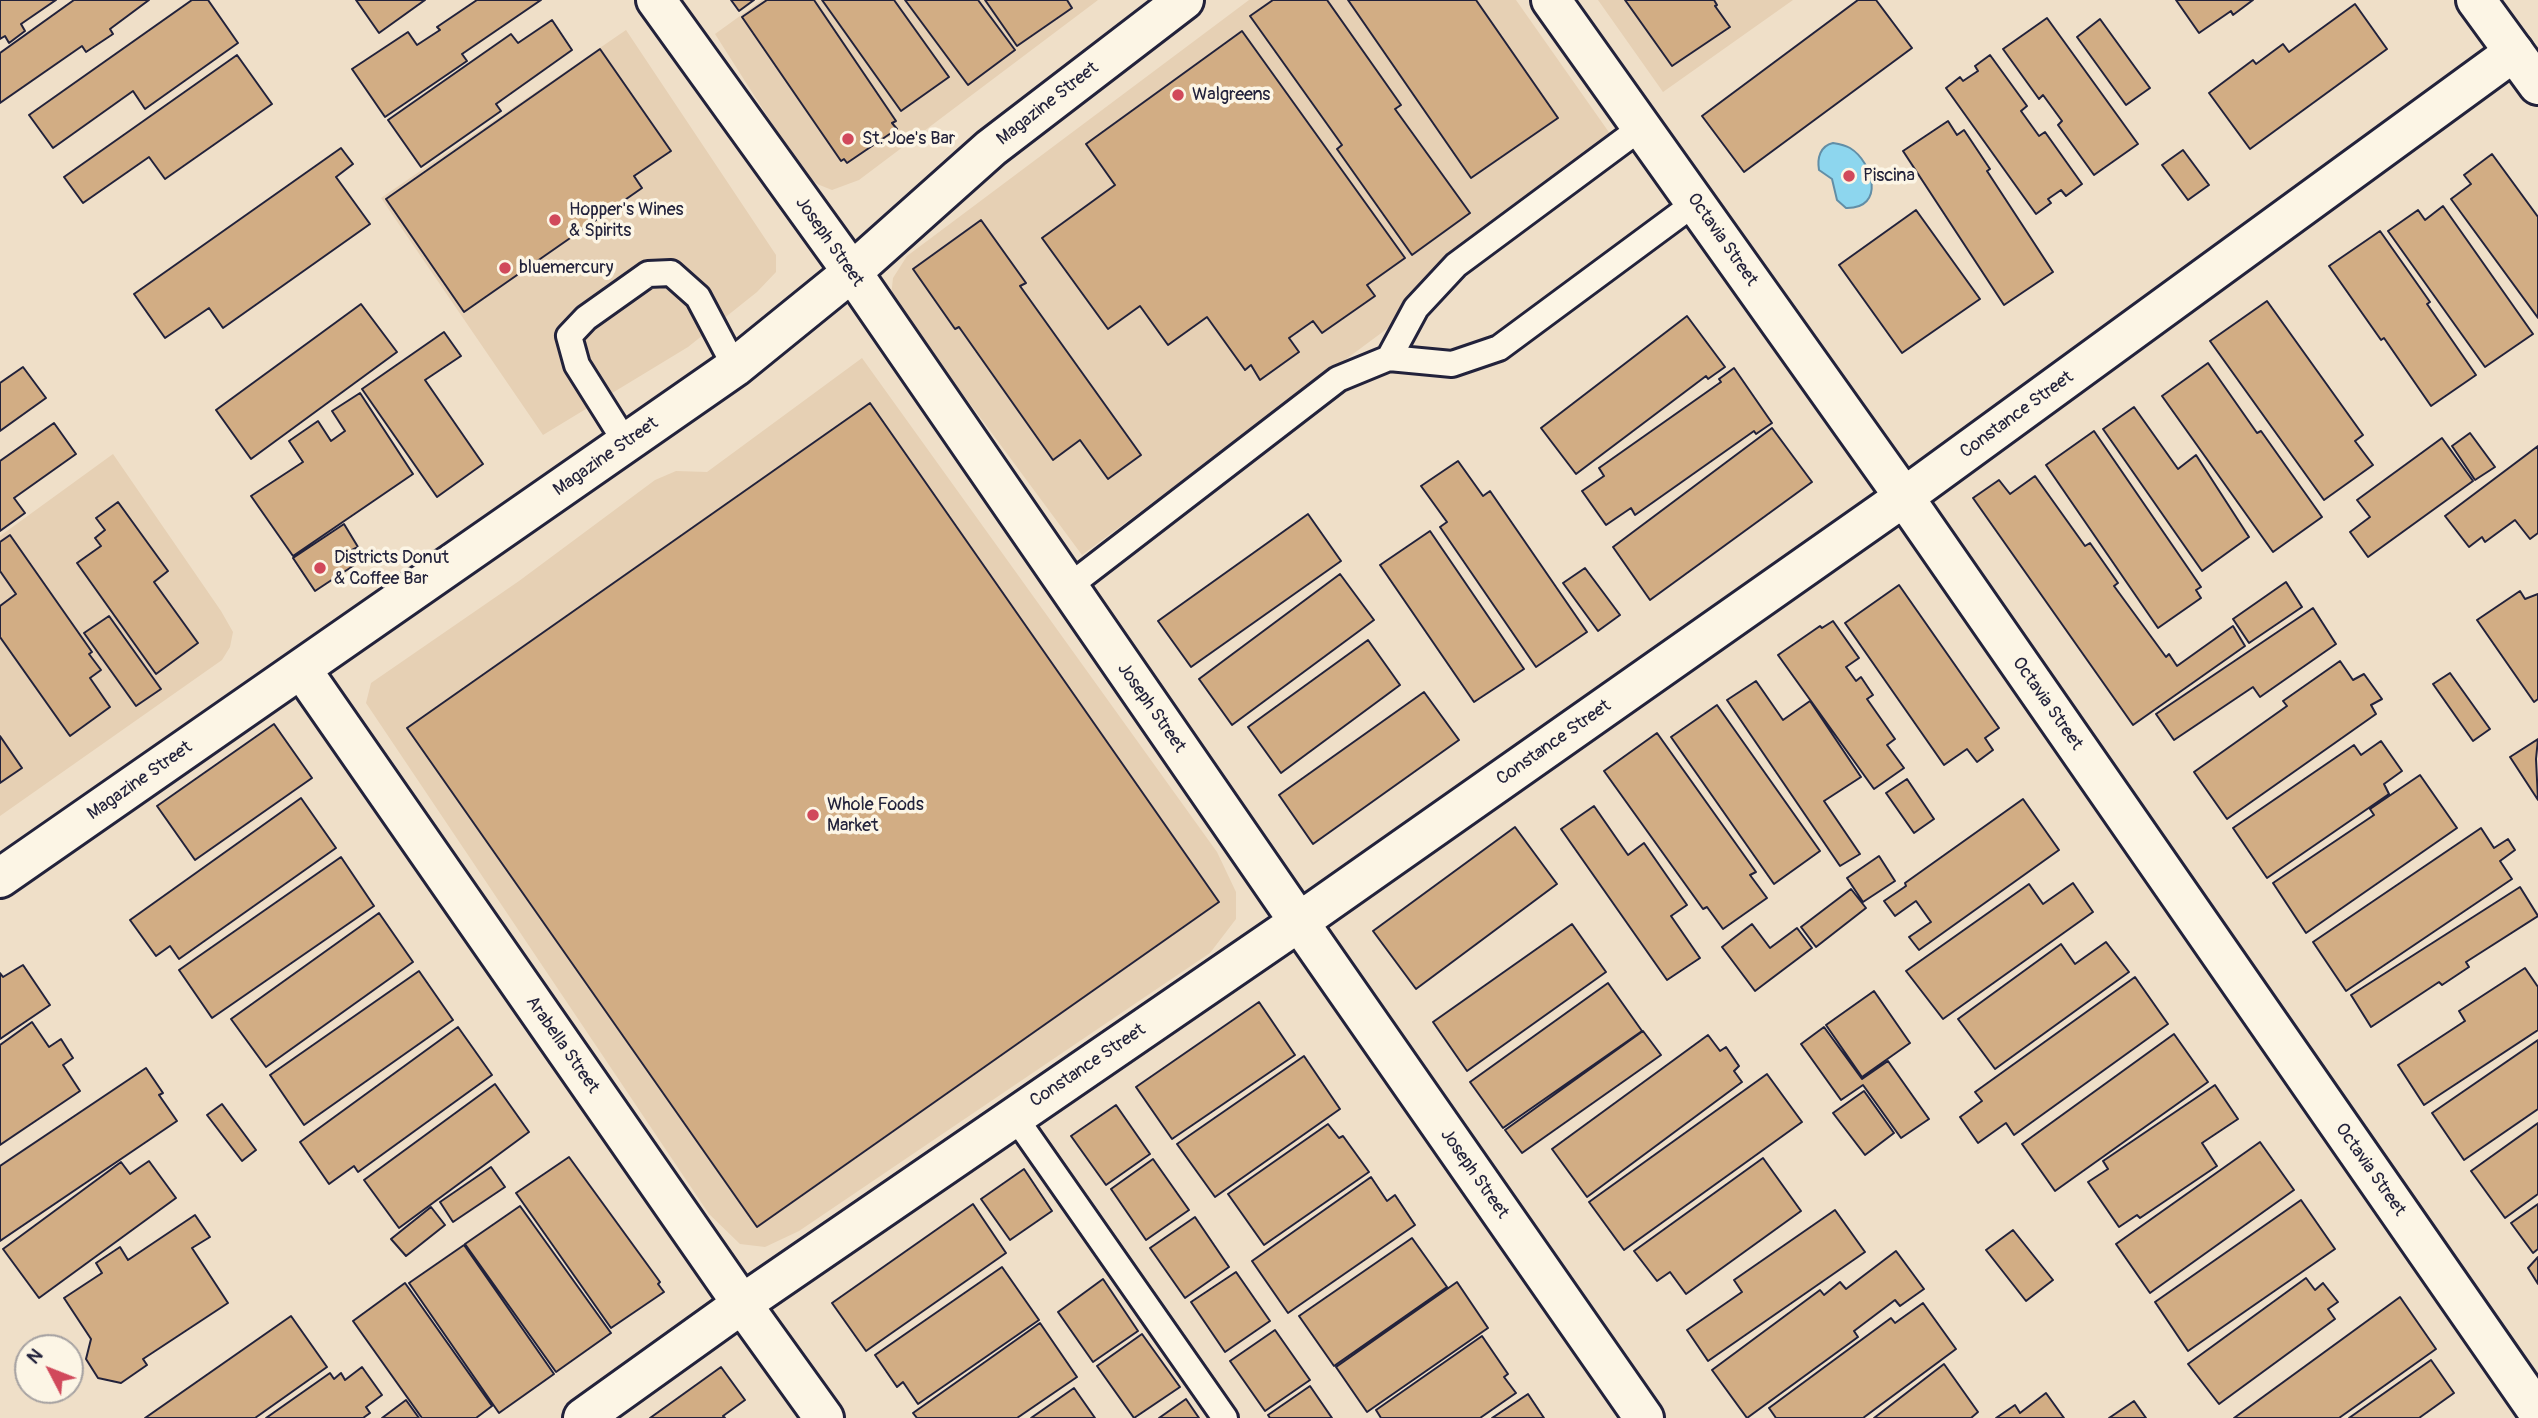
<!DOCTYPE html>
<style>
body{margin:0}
#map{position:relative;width:2538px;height:1418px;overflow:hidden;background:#efdfc8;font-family:Pangolin,sans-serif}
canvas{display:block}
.north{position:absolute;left:14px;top:1334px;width:70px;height:70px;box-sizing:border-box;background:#fcf5e5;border:2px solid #a5a1a1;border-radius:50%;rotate:312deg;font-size:19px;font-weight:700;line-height:28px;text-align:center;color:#22223b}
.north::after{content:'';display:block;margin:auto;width:24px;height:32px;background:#d1495b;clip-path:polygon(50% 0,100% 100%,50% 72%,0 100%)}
</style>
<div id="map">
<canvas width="2538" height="1418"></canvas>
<div class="north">N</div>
</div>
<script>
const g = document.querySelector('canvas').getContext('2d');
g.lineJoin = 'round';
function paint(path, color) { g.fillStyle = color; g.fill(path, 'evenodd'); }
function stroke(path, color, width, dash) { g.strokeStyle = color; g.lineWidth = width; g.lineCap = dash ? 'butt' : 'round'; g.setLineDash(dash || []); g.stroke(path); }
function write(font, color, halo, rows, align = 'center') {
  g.font = font + ' Pangolin,sans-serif'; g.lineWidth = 7; g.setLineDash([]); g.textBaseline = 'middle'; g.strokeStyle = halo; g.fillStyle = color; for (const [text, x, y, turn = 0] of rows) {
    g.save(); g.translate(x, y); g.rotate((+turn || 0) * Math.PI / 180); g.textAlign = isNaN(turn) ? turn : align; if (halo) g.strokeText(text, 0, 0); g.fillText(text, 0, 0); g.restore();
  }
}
const built = new Path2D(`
 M762,0H1098L859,180L832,190L817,184L801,169L715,34Z
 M1249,0H1516L1613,138L1429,279L1388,328L1082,555L891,297L893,278L907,256Z
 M1598,0H1793L1663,92Z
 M626,30L776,255V272L757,292L688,347L543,435L381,198Z
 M862,358L1217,852L1236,892V919L1210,953L799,1231L765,1247L740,1244L709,1214L366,703L371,683L519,581L655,480L676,471L707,472Z
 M113,454L221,611L233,632L230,647L222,660L0,816V536Z`);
const water = new Path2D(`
 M1833,143C1839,144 1845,145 1850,148C1873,162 1886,209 1846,208L1837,200L1832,179L1819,170C1817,158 1820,146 1833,143Z`);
const building = new Path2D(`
 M0,0H56L21,24L25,31L9,43L5,36L0,39Z
 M74,0H149L110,29L113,34L86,52L82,46L0,103V53Z
 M192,0H208L238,43L145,109L133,91L53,148L29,115Z
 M356,0H425L379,33Z
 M477,0H541L462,54L467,61L385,117L352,69L408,32L417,45L440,30L437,27Z
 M731,0H754L739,11Z
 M767,0H814L896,121L892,123L897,129L847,163L844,159L841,161L742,17Z
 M822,0H894L949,77L901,111Z
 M905,0H978L1015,50L968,85Z
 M985,0H1067L1072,8L1017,46Z
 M1273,0H1327L1401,105L1395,109L1470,213L1412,255L1337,149L1342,145L1250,16Z
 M1348,0H1476L1558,118L1471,178Z
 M1625,0H1714L1717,5L1715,6L1730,27L1672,66Z
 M1858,0H1876L1912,48L1744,172L1702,116Z
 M2176,0H2253L2233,15L2231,11L2199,33Z
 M2355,4L2387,49L2250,149L2209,93L2253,60L2256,64L2283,44L2289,52Z
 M2047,18L2138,144L2094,175L2058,125L2062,121L2043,95L2039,99L2003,49Z
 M2100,19L2150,88L2126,105L2077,37Z
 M552,20L572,50L496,104L501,111L421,167L388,120L511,34L518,43Z
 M1242,31L1405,258L1367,285L1375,296L1322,333L1313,321L1289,338L1299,352L1260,380L1251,365L1245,370L1207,317L1168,345L1140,306L1108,329L1042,238L1115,185L1086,144Z
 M600,49L671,151L634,176L642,188L464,312L386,199Z
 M237,55L272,104L165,179L149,157L83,203L64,177Z
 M1990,55L2027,106L2021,111L2039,136L2045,132L2082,184L2066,196L2061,190L2048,199L2051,203L2036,214L1946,88L1960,77L1963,81L1978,71L1975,66Z
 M1948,121L1957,135L1964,130L1990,169L1987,171L2053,272L2004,305L1903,151Z
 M341,148L353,164L336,177L370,224L223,328L209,308L165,338L134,294Z
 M2183,150L2209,185L2188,200L2162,165Z
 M2492,154L2538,217V318L2451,199L2471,184L2464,175Z
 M2443,206L2533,334L2485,367L2388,231L2418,210L2425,220Z
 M1916,210L1980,299L1902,353L1839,265Z
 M981,220L1026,283L1020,286L1141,455L1108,479L1080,440L1053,460L959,327L955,329L913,269Z
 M2380,231L2430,302L2427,304L2476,375L2431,406L2384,338L2381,340L2329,266Z
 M2267,301L2363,435L2355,441L2373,465L2324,500L2210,341Z
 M361,304L397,352L251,459L216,410Z
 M1687,316L1725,367L1708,379L1706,376L1576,474L1541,428Z
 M444,332L461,356L425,380L483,464L437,497L362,389Z
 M2208,363L2257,433L2261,431L2322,517L2273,552L2162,396Z
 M23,367L46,398L0,431V383Z
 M1734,368L1772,423L1756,434L1754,431L1635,515L1631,508L1606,525L1582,491L1604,476L1599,468L1721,382L1719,379Z
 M360,393L413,474L293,556L251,496L303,462L289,441L318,421L331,441L345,431L332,411Z
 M870,403L1219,902L757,1227L407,728Z
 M2134,407L2178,469L2196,455L2249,537L2202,571L2103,429Z
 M54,423L76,454L14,498L25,513L0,531V461Z
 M1772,428L1812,482L1650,600L1613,547Z
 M2094,431L2201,587L2196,590L2201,598L2158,628L2046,465Z
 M2470,433L2495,467L2475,480L2452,446Z
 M2442,438L2473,481L2368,557L2350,532L2370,517L2357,500Z
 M2538,446V533L2530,539L2515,520L2485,542L2482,537L2469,547L2445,516Z
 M1458,461L1483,496L1490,491L1587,632L1536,667L1440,527L1447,522L1421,486Z
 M2035,476L2085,546L2090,543L2118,583L2114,586L2166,657L2169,654L2177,666L2233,626L2245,646L2133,725L1973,498L1999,480L2010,494Z
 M118,502L168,571L154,582L198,643L156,674L77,563L101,546L95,538L105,530L96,518Z
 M1308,514L1341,561L1191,667L1158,621Z
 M344,524L358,547L352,550L359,562L315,591L293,558Z
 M1430,531L1524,669L1474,702L1380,565Z
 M10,535L92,652L89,654L101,670L90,678L110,707L70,736L0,637V606L16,594L0,571V542Z
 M1585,568L1620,615L1598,631L1563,583Z
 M1340,574L1374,620L1232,725L1199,679Z
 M2286,582L2302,607L2249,643L2233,619Z
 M1899,585L1999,728L1985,738L1993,750L1977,762L1967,749L1944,765L1845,623Z
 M2520,591L2525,599L2538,594V699L2534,702L2477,620Z
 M2313,608L2336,644L2260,697L2253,687L2174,740L2156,714Z
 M109,616L161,689L136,706L84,633Z
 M1833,621L1859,658L1846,667L1856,681L1861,677L1873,695L1867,699L1895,739L1887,745L1904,768L1874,789L1778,655L1820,626L1822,628Z
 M1368,640L1400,685L1281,773L1248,727Z
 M2340,661L2353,680L2364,674L2382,699L2371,705L2376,714L2227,819L2194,772L2287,706L2283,701Z
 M2450,673L2490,729L2473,741L2433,684Z
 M1756,681L1783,720L1810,701L1861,777L1824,801L1860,854L1840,866L1727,700Z
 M1424,692L1459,740L1313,844L1279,795Z
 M1717,705L1820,851L1774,884L1671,737Z
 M274,724L312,778L195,860L157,806Z
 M1657,733L1756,872L1750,875L1767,898L1723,929L1707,907L1703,909L1604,771Z
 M0,736L22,768L0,783Z
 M2538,739L2536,759L2538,800L2510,757Z
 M2381,741L2402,771L2384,784L2389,794L2267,878L2233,828L2354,745L2361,755Z
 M2420,775L2457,828L2306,933L2273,883L2374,815L2370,809Z
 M1907,779L1934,819L1914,833L1886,793Z
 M301,798L336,848L179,959L170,946L156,956L130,920Z
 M2023,799L2059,850L1919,950L1909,937L1931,922L1916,901L1895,916L1884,901L1906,886L1905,883Z
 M1594,806L1628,855L1644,843L1687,905L1671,916L1700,958L1667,980L1561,829Z
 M1515,827L1557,884L1416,989L1373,931Z
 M2481,828L2494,848L2508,839L2515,850L2500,861L2512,879L2346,991L2313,942Z
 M1879,856L1895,881L1863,902L1847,878Z
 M341,857L374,906L212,1018L179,970Z
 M2073,883L2093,912L1943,1019L1906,971L2029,884L2043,904Z
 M2520,887L2538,916L2466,962L2469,967L2442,985L2439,982L2371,1027L2351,995Z
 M1851,889L1866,908L1816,947L1801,927Z
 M379,913L413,962L266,1067L231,1019Z
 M1572,924L1606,972L1467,1071L1433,1022Z
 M1752,924L1770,948L1797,928L1812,948L1755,991L1722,947Z
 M2106,942L2129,972L1995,1069L1958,1019L2061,944L2075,964Z
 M23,965L50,1005L0,1039V973L3,977Z
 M2525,968L2538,987V1030L2424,1105L2398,1065L2465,1021L2459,1011Z
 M419,971L453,1020L304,1125L270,1075Z
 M2135,977L2168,1024L2014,1135L2006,1123L1978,1143L1960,1117L1982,1101L1975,1092Z
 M1608,983L1642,1031L1503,1128L1470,1082Z
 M1874,991L1910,1043L1862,1077L1826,1025Z
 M1259,1002L1295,1055L1172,1139L1136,1087Z
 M32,1022L49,1047L61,1039L73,1058L63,1065L80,1091L0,1145V1045Z
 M458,1027L492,1075L358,1172L354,1166L329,1184L300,1142Z
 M1824,1027L1862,1079L1888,1061L1929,1119L1901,1138L1863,1085L1841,1100L1801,1044Z
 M1643,1031L1661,1055L1522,1153L1505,1130Z
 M2174,1034L2208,1082L2055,1191L2022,1144Z
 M1708,1035L1720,1051L1726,1047L1739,1066L1734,1071L1742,1082L1587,1197L1552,1149Z
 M2538,1040V1109L2464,1160L2432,1113Z
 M1304,1056L1340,1109L1215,1197L1177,1144Z
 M146,1068L163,1093L159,1095L177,1121L0,1241V1166Z
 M1767,1074L1802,1122L1624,1250L1589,1202Z
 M495,1084L529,1132L399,1228L364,1180Z
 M2215,1085L2238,1119L2202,1143L2217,1166L2140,1218L2137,1215L2119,1227L2088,1182L2108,1169L2103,1161Z
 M1864,1091L1894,1133L1865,1155L1833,1113Z
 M222,1104L256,1150L242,1161L207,1115Z
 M1116,1105L1150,1154L1106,1185L1071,1136Z
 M2538,1123V1194L2505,1218L2471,1171Z
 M1328,1124L1339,1138L1343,1136L1369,1172L1264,1245L1228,1194Z
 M2260,1142L2294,1190L2150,1293L2116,1244Z
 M569,1157L660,1282L658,1284L664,1292L611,1328L516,1193Z
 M1763,1158L1801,1211L1686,1294L1670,1272L1657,1281L1634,1251Z
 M1153,1159L1189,1210L1146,1240L1111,1189Z
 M149,1161L176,1198L39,1298L3,1249L121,1162L130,1174Z
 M491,1167L505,1187L453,1222L440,1202Z
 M1024,1169L1052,1211L1010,1240L981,1199Z
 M1371,1177L1387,1201L1395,1195L1415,1225L1288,1313L1252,1261Z
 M2301,1200L2335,1249L2188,1351L2155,1302Z
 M973,1204L1006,1253L866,1351L832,1303Z
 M2538,1204V1249L2533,1253L2511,1223Z
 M520,1206L611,1333L556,1372L465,1244Z
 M431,1207L445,1225L406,1256L391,1239Z
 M1835,1210L1865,1252L1708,1361L1687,1330L1742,1292L1734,1280Z
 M195,1215L210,1237L192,1248L228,1303L143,1359L147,1365L121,1383L98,1378L86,1359L91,1339L64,1298L102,1273L96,1263L120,1247L128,1260Z
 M1195,1217L1229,1267L1185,1298L1150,1248Z
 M2013,1230L2053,1280L2026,1301L1986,1250Z
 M1412,1238L1447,1287L1334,1366L1299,1316Z
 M464,1245L554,1374L499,1413L409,1283Z
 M1896,1251L1924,1289L1900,1306L1895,1300L1854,1331L1858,1337L1747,1418L1712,1370L1820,1290L1824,1295L1840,1282L1846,1289Z
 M2538,1257V1284L2528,1268Z
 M1002,1267L1039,1320L918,1404L903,1382L897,1387L875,1355Z
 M1236,1272L1270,1321L1225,1352L1191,1302Z
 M2306,1278L2315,1290L2323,1283L2338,1302L2328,1309L2335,1319L2219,1404L2188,1364Z
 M1103,1279L1138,1331L1093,1362L1058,1312Z
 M1457,1282L1488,1328L1367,1412L1336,1367Z
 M405,1283L492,1406L476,1418H422L353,1321Z
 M2400,1297L2436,1349L2339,1418H2234Z
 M1923,1303L1956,1349L1863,1418H1776L1769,1408L1891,1318L1895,1323Z
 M291,1316L327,1367L255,1418H145Z
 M1040,1323L1077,1377L1017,1418H917L913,1413Z
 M1275,1330L1310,1380L1265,1411L1230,1361Z
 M1142,1334L1180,1387L1134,1418L1097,1366Z
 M1482,1336L1508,1374L1504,1377L1516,1393L1480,1418H1381L1376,1410Z
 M2431,1360L2454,1393L2419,1418H2349Z
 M1944,1364L1978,1412L1971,1418H1874Z
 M362,1367L382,1395L366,1407L370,1413L363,1418H266L330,1373L334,1379L341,1373L345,1380Z
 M721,1367L745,1400L723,1416L725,1418H650Z
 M1310,1386L1332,1418H1270L1268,1415Z
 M1074,1388L1095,1418H1031Z
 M2046,1393L2064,1418H1996L2015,1405L2020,1413Z
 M1528,1394L1544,1418H1492Z
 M1186,1399L1199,1418H1159Z
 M406,1400L419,1418H382Z
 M2134,1401L2146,1418H2109Z`);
const service = new Path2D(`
 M1389,358L1416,308L1456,265L1642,127
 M626,443L577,365L569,336L586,318L648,274L671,273L698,297L735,367
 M1068,587L1338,379L1389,358L1452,364L1499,348L1695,203
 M1015,1117L1225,1418`);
const minor = new Path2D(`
 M656,0L852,272L1299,922L1644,1418
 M1551,0L1904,497L2538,1412
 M302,670L742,1304L824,1418
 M583,1418L742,1304L1299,922L1904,497L2514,52`);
const tertiary = new Path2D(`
 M2476,0L2538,85
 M0,878L735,367L852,272L991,148L1184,0`);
const markers = [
 [1178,95,7,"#d1495b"],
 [848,139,7,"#d1495b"],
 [1849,176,7,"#d1495b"],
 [555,220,7,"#d1495b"],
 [505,268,7,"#d1495b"],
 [320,568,7,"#d1495b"],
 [813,815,7,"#d1495b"]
];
const poiNames = [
 ["Walgreens",1192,95],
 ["St. Joe's Bar",862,139],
 ["Piscina",1863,176],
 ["Hopper's Wines",569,210],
 ["& Spirits",569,231],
 ["bluemercury",519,268],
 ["Districts Donut",334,558],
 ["& Coffee Bar",334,579],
 ["Whole Foods",827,805],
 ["Market",827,826]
];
const streetNames = [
 ["Magazine Street",1048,104,-38],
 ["Octavia Street",1722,240,55],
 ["Joseph Street",829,242,55],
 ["Constance Street",2017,415,-36],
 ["Magazine Street",606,457,-35],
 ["Octavia Street",2047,704,55],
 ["Joseph Street",1151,708,55],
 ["Constance Street",1554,743,-35],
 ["Magazine Street",140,781,-35],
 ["Arabella Street",562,1045,55],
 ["Constance Street",1088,1066,-34],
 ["Octavia Street",2370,1170,55],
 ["Joseph Street",1474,1174,55]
];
paint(built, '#e6d0b4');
paint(water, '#8dd6ee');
stroke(water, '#628ea6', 2);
paint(building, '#d2ad84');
stroke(building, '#22223b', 2);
stroke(service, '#22223b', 30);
stroke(minor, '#22223b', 44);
stroke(tertiary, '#22223b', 44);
stroke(service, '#fcf5e5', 24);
stroke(minor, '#fcf5e5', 38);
stroke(tertiary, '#fcf5e5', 38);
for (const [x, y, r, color] of markers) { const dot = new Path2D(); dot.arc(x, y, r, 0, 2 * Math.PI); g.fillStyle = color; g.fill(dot); stroke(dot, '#fcf5e5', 2.5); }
write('18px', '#22223b', '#fcf5e5', poiNames, 'left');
write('18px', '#22223b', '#fcf5e5', streetNames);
</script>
